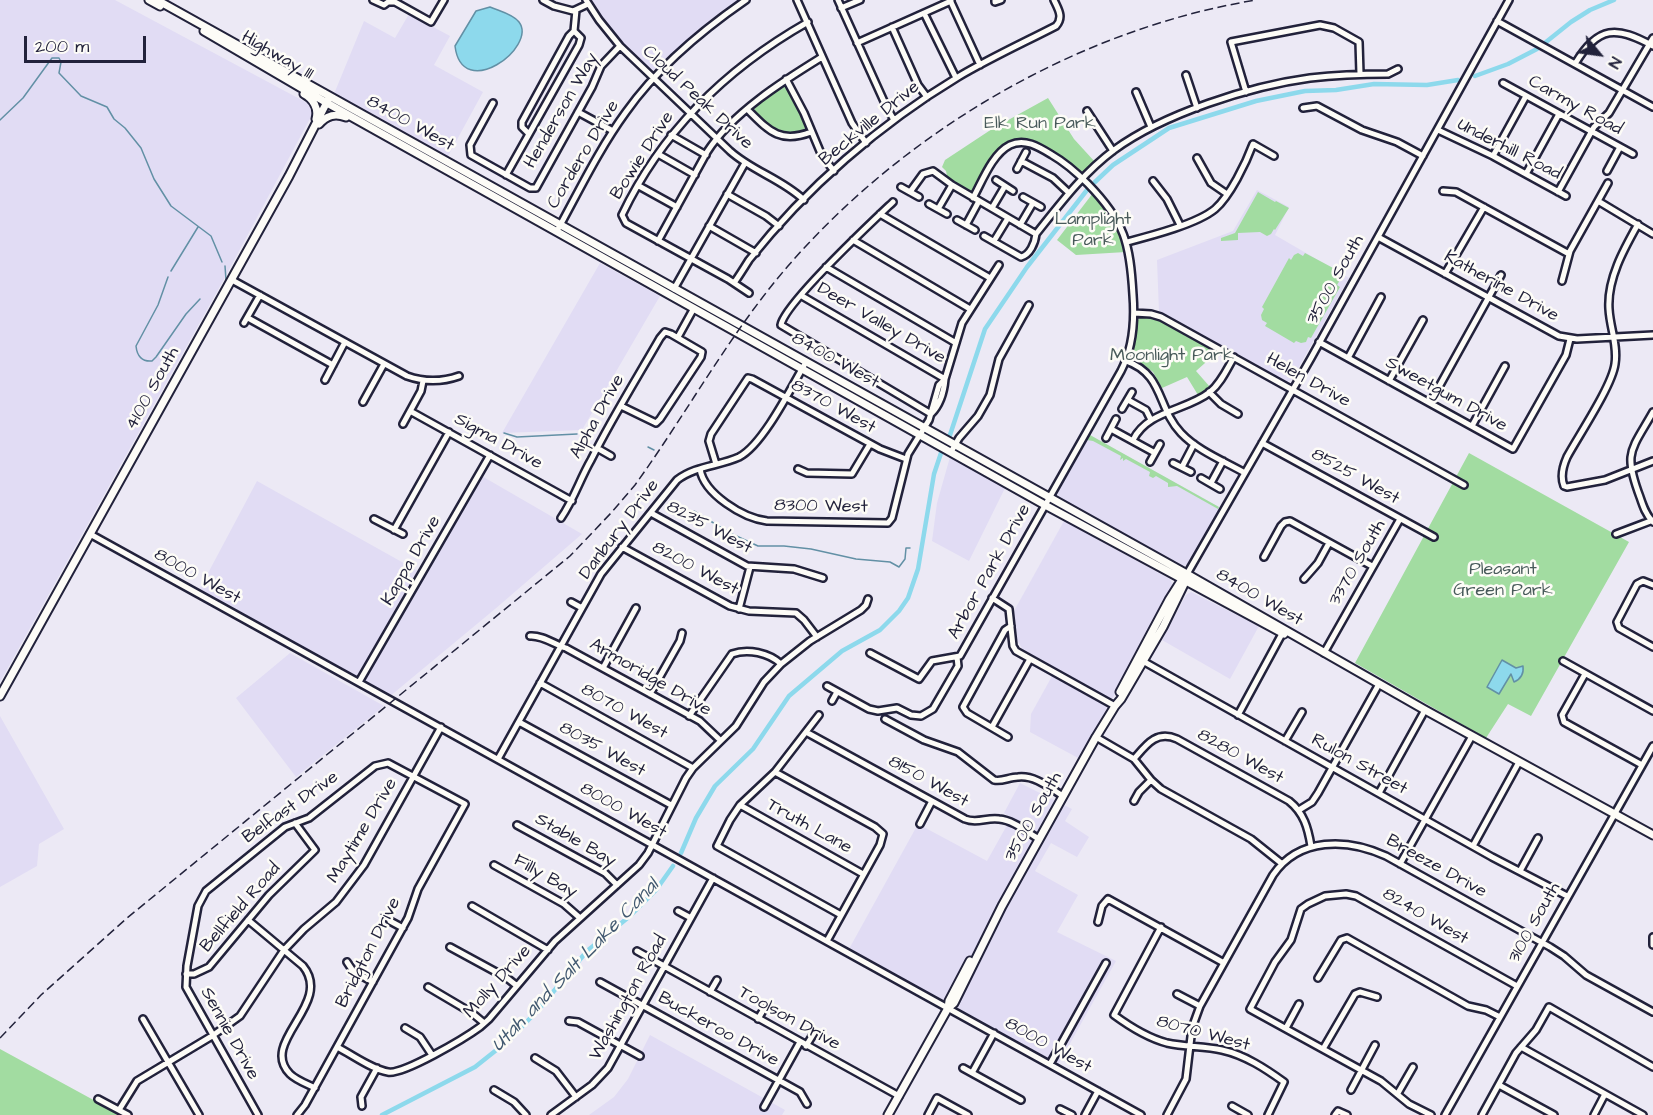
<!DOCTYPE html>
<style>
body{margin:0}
#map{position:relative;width:1653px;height:1115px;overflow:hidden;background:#ece9f5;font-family:"Architects Daughter",sans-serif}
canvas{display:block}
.north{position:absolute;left:1569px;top:24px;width:60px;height:60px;-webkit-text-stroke:4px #fdfcf7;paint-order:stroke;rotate:119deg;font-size:16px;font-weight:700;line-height:24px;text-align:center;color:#22223b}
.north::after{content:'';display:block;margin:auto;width:21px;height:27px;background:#22223b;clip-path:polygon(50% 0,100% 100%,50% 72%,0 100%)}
.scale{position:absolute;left:24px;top:36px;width:122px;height:27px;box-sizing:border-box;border:3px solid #22223b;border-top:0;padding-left:8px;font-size:18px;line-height:21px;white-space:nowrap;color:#22223b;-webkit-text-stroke:4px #fdfcf7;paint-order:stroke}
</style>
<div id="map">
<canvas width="1653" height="1115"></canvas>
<div class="north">N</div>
<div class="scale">200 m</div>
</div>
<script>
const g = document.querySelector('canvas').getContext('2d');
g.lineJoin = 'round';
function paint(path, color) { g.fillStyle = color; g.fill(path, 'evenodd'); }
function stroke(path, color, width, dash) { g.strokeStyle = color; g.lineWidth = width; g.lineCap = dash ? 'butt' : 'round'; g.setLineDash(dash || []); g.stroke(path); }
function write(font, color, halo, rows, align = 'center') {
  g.font = font + ' "Architects Daughter",sans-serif'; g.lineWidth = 5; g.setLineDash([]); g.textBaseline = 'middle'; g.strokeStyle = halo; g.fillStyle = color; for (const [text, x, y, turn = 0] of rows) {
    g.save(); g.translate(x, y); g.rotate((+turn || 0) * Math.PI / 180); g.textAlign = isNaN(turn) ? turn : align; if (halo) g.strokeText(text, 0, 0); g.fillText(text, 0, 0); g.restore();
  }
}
const built = new Path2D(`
 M0,0H115L311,105L313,113L224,279L0,682Z
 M590,0H739L695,33L653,71L646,67L614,34L604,22Z
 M409,14L450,36L434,65L483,92L447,158L334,94L364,21L395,38Z
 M1257,190L1289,207L1275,235L1349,278L1292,379L1287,382L1159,312L1157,260L1233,231Z
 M600,263L660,296L582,430L502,433Z
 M1088,434L1221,508L1189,565L1181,566L1058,497L1057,491Z
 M950,457L1005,488L969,561L932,541L937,503Z
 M480,475L582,534L495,609L389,697L199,590L257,481L418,571Z
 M1064,521L1170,579L1173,585L1080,759L1030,732L1031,714L1056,669L1023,650L1017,640L1014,611Z
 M1191,592L1259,626L1230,679L1162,640L1186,595Z
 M290,653L384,706L296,777L236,698Z
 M0,716L64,829L39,844L37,866L0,887Z
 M1020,783L1072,809L1065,821L1089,837L1077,857L1051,843L1035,871L1078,895L1057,932L1116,961L1058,1065L849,949L918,824L987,861L1011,818L1004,813Z
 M650,1035L785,1110L782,1115H589L614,1097L628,1079Z`);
const green = new Path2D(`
 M782,86H785L791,94L806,126L803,132C777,137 773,130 754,113L755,107Z
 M1048,98L1074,139L1095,162L1086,171C1078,173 1076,168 1070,164C1057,153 1023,130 1007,145C995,157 983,178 974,192L971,193L948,180L946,171L942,167L945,160L992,129Z
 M1258,192L1275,202L1276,201L1289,208L1275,230L1274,229L1271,234L1267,236L1260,232L1238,233V240L1221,241V238L1235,233Z
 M1093,193C1109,211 1120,229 1126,252L1076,255L1057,240Z
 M1298,253L1303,256L1305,253L1335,269L1334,273L1339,276L1340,280L1337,285L1340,287L1311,338L1308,337L1306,342L1301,343L1296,341L1294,343L1265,326L1267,323L1262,320L1261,315L1264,309L1262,307L1289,258L1291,260L1294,255Z
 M1141,317L1161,321L1212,349L1205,363L1196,371L1210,387L1198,395L1187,377L1162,388L1153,372L1131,356L1138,320Z
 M1090,435L1219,507L1218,509L1177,486L1168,487V483L1156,476L1153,478L1149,476L1150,472L1126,459L1123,461V458L1120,460L1121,456L1093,441L1087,440Z
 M1469,453L1629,542L1531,716L1508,704L1486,738L1355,663Z
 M0,1049L121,1115H0Z`);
const water = new Path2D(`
 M490,7C499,11 513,14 519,22C538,47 462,103 455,46L476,11Z
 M1502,660L1516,668L1523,666C1524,674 1521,679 1514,682L1511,674L1499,694L1487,687Z`);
const stream = new Path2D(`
 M0,120L23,98L52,58H59L61,62L59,73L81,96L107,107L114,119L125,128L141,148L154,179L171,206L211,236L222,262
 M225,266L226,280
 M171,271L198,227
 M168,277L158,305L136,346C137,356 142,362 152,361L156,357L186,314L200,299
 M504,433L517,437L577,434
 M648,447L654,450
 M694,511L730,533L758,546H784L811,549L856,559L890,562L899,567L905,559L906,548H910`);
const canal = new Path2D(`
 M1546,42L1571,22L1590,10L1614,0
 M1475,76L1508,64L1537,49
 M1095,182L1113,165L1169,128L1256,101L1305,91L1336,90L1374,84L1427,85L1458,80
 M950,435L985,329L1027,267L1087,190
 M681,853L696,818L715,786L753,749L789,696L842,651L880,630L899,611L908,598L918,569L934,474L941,453
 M382,1115L475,1067L509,1040L539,1009L587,951L630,916L656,890L673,866`);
const minor = new Path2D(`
 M373,0L384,5L388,2H395L431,22L444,0
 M543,0L554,6L573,11L588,4
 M586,0L599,20L620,46L730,151C752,171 782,179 804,200
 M797,0L852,123L866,143
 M838,0L887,108L894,120
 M950,0L980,65
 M995,0V2L1001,0
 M841,8L860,0
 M924,13L956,78
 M1497,21L1653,107
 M892,27L918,85L927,97
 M857,43L951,1
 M1575,64C1598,25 1617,26 1653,46
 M1186,75L1197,108
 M786,79L804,113L822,156L834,171
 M1503,83L1633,154
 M1136,92L1151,127
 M1246,92L1231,42L1320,25L1334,28L1359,42L1360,74
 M493,103L470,145L471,155L530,188H536L592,87L601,66L620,46
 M1303,108L1317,106L1362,130L1397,142L1423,156
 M748,110C769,131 780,144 811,132
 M1087,111L1113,151
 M578,112L613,131
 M1438,130L1493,156L1566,196
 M529,134L522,127V122L569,36L574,31
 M671,135L706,155
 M658,154L695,175
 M1493,156L1526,96
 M1197,158L1211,183L1227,194
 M1021,161L1053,178L1069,193
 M1017,169L1026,152
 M1607,171L1620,147
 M1526,174L1559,114
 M506,175L579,45L581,38L574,31L576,10
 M996,180L1013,191
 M1153,181L1167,199L1180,225
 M639,186L677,207
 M901,187L919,197
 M1443,191L1456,192L1569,254
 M910,192L923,174L933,171L952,185L1036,234
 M1558,192L1594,127L1609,113L1653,38
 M727,194L766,216L779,226
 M1023,197L1041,207
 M1598,201L1653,234
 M893,202C873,221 784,304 781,325L931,414
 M929,204L947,214
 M992,208L1005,186
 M938,209L952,185
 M880,214L990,278
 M957,220L975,230
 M1638,224C1624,249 1607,279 1609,309C1610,328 1618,345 1615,364C1612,386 1579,435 1567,457C1563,466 1560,476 1564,486L1567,487L1605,480L1653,461
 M966,225L979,201
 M1020,225L1033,203
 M709,226L756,253
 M557,231C579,191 599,149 626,112C658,67 701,31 746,0
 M984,236L1021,257C1030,255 1035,243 1036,234C1060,204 1083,173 1114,150C1163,114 1250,86 1310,78C1336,75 1362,74 1388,74L1398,69
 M1378,237L1559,336L1577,339L1653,335
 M853,240L970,309
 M658,241L707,152C732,113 783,81 822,57
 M994,241L1008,218
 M1127,242C1150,236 1197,224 1215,209C1230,196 1246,163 1253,144L1274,156
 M826,267L956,343
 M1445,274L1484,207
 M232,280L407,376C424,382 442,382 459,376
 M1562,281L1570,251L1608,183
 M734,283C739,276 744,268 749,260C806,188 880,124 958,77C990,58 1023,43 1056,26C1064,17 1058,9 1054,0
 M674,289L745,163
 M749,293L728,279L626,223L622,215C662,131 727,68 808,22
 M802,296L945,379L962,323L999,265
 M1134,313L1151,314L1161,317L1464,485
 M248,318L333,365
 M244,323L260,295
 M678,337L694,308
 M1319,342L1513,449L1566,355L1570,339
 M1348,358L1381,297
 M1126,361C1164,374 1157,408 1181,433C1198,451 1224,461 1245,473
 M325,380L345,342
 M1389,381L1423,320
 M1209,392L1221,404L1238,414
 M1128,400L1146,410L1151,420
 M363,402L384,364
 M1430,403L1501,275
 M1122,409L1132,392
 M410,411L572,501
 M1653,412C1631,451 1623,452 1640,497C1643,506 1646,515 1653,522
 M403,424L421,391L423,381
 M1472,426L1505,366
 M1111,429L1155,453
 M1106,438L1116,419
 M1133,440C1148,410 1186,411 1210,392C1221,383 1227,369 1234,357
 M1262,443L1434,537
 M597,448L611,456
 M951,452L959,438L978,416L990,395L999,359L1029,305
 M1150,462L1160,444
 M1173,463L1191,472
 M716,464L709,441L711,434L748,378L752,379L880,449L906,459
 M1182,467L1194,444
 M700,469C704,494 743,518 767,521L888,523L892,518L908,454L929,420L939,385L945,379C944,391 940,405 931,414
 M798,469L807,473L852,474L870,444
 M1201,478L1220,489
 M1211,483L1223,461
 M651,513L747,566L794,569L823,578
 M561,518C574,499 580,479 591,460C612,418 637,378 660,338L665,332L671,334L702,352L701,357L660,419L656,423L621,406
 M374,519L403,534
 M394,530L449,432
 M90,534L1141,1115
 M1616,534L1653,520
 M622,547L730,606L749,611L796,613L804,620L817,637
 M1264,557L1281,526L1285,522L1290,521L1372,566
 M1187,574L1311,358L1509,0
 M1304,579L1318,563L1329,543
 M1653,585L1643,581L1637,584L1617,622L1619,628L1653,647
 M992,598L1009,609L1013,646L1016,651L1115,706
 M571,602L582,608
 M739,609L750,567
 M530,636C542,635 554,644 566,648L700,721L720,740
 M870,653L919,679L932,661L960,656L1121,371C1133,348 1135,321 1133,295C1130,243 1125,222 1088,184C1077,173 1066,163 1052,155C1039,147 1025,138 1010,145C992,154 982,182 973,198
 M1324,653L1400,519
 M1141,660L1492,857L1567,896
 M1563,661L1653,711
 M603,668L636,608
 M1585,674L1562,715L1564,722L1642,765
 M359,682L490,455
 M540,683L693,768
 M827,686L869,709L878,711L897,708L911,715L921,716L933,709L958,666L957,657
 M650,694L680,641L682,633
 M832,701L837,692
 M819,715L775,772L740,805L730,820L717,846L841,915
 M1238,715L1283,632
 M689,716L732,654C748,648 769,653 781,664
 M885,719L924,740L958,752L994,780C1002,782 1009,777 1018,777C1035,775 1050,788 1063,796
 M519,722L671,805
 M992,727L1030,659
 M806,732L965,819C977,824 987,817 999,819C1013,820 1027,832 1039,839
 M1008,737L967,713L963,707L1005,630L1011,626
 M1096,737L1134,759L1151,780L1161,789L1251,839L1281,863
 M1285,741L1302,712
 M498,759L601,574L677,480C695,466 719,466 739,457C763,445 792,386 806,362
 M1134,759C1146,745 1156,730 1177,739L1289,801C1304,813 1308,828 1311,846
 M775,772L875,827L883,834L880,845L827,941
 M1379,793L1425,710
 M1134,801L1139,792L1151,780
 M740,805L863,874
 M1299,810L1312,802L1318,793L1379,684
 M920,824L932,801
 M517,825L605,873L617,885
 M1473,846L1519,762
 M1400,864L1472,736
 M494,865L564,904L580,918
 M1520,871L1538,838
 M472,906L548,950
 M678,911L691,918
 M248,920L303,966C334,1004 258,1042 290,1074C296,1080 307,1084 315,1088
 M390,921L403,928
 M1098,922L1102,906L1108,899L1224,963
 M1161,927L1114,1015C1129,1026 1148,1038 1167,1043C1185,1047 1204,1046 1222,1050C1245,1055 1266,1069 1284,1082L1268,1115
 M1653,937V945
 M450,947L507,978L517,986
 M637,951L899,1096
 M347,962L353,971L373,982
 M186,974H194L209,967L269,895L315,850L295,823
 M1318,978L1341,940L1347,938L1468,1006L1486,1010L1500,1017
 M600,982L800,1092L807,1104
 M428,987L472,1013L484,1023
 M710,992L717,980
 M1177,994L1200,1006
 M143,1019L199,1115
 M758,1019L765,1007
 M569,1021L578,1022L640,1056
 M405,1028L420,1037L432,1055
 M1286,1028L1299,1004
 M806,1046L814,1033
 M337,1047C353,1055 371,1069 388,1072C403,1075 465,1038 480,1027L489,1019L555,941L639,865L648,853L686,778L693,768L736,726L764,682L781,664L810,641L861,610L866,605L868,599
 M1521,1047L1643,1115
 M1323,1049L1355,994L1360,992L1377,997
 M535,1058L556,1071L576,1097
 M1050,1064L1106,963
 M963,1068L1021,1100
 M972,1073L994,1033
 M1499,1085L1554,1115
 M494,1090L514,1102L526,1115
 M1351,1090L1375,1045
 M1398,1093L1413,1067
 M98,1099L128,1115
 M362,1106L361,1097L377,1068
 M1232,1106L1248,1115
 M764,1107L800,1042
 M1060,1109L1072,1115
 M119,1110L137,1081L212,1036L240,1016L284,950L304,929L336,902L364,865L441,727
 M258,1115L186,987L187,966L198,906L206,891L285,827L309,818L375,766L388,763L465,804L418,889L408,918L305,1105L297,1115
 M551,1115L592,1085L608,1068L713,878
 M928,1115L937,1098L968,1115
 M1085,1115L1098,1091
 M1167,1115L1186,1079L1192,1028L1200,1006L1273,875C1299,837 1347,838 1386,856L1550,947L1564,956L1586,975L1653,1012
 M1335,1115L1338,1111L1347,1115
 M1431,1115L1409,1104L1381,1081L1250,1009L1275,962L1291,940L1301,909L1308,904L1325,896L1346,894L1356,896L1517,986
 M1445,1115L1653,746
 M1482,1115L1516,1053L1536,1030L1549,1007L1653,1067
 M1594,1115L1605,1094`);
const major = new Path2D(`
 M149,0L160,6
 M157,0L1187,574L1425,710L1653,835
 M204,31L327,103L1045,505L1284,634
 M304,94C313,99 319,108 316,119
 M319,124C327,115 335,113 346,117
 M1120,692L1169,600L1183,578
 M0,696L289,176L329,98
 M948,1008L949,1001L970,961
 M888,1115L948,1008L954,1003L1002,906L1096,737L1115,706L1121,699L1163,627L1186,580`);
const rail = new Path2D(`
 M0,1038L41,995L127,918L570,556L611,513L635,485C687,413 730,333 788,266C906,130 1079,29 1256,0`);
const streetNames = [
 ["Highway 111",277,56,30],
 ["Cloud Peak Drive",697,98,43],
 ["Carmy Road",1575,106,29],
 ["Henderson Way",562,111,-60],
 ["8400 West",410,124,29],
 ["Beckville Drive",870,124,-39],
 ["Underhill Road",1509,150,27],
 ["Cordero Drive",584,155,-59],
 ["Bowie Drive",643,156,-57],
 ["3500 South",1336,280,-61],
 ["Katherine Drive",1501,287,29],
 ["Deer Valley Drive",881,324,30],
 ["8400 West",835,361,29],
 ["Helen Drive",1308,381,29],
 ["4100 South",153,389,-61],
 ["Sweetgum Drive",1446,395,29],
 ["8370 West",833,407,29],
 ["Alpha Drive",598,417,-61],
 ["Sigma Drive",498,442,29],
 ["8525 West",1355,477,29],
 ["8300 West",821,507,1],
 ["8235 West",709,528,28],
 ["Danbury Drive",620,530,-53],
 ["Kappa Drive",412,561,-60],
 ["3370 South",1358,563,-60],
 ["8200 West",695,569,28],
 ["Arbor Park Drive",990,572,-61],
 ["8000 West",197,577,29],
 ["8400 West",1259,598,30],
 ["Armoridge Drive",650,678,30],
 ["8070 West",624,712,29],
 ["8035 West",602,750,29],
 ["8280 West",1240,757,29],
 ["Rulon Street",1359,765,29],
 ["8150 West",928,782,29],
 ["Belfast Drive",291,808,-35],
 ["8000 West",623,811,29],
 ["3500 South",1034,817,-61],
 ["Truth Lane",809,827,29],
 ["Maytime Drive",363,831,-59],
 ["Stable Bay",575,841,30],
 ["Breeze Drive",1436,867,29],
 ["Filly Bay",545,877,30],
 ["Bellfield Road",241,908,-49],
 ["8240 West",1425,917,30],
 ["3100 South",1535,923,-61],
 ["Bridgton Drive",369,953,-63],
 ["Molly Drive",498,982,-48],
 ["Washington Road",629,998,-61],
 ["Toolson Drive",789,1019,29],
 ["Buckeroo Drive",718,1030,29],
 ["Sennie Drive",229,1034,61],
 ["8070 West",1203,1034,15],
 ["8000 West",1048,1046,29]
];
const parkNames = [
 ["Elk Run Park",1040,124],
 ["Lamplight",1093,220],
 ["Park",1093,241],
 ["Moonlight Park",1172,356],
 ["Pleasant",1503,570],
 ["Green Park",1503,591]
];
const waterNames = [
 ["Utah and Salt Lake Canal",576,966,-46]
];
paint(built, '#e1dcf4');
paint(green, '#a2dca1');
paint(water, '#8dd9ec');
stroke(water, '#6290a5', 1.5);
stroke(stream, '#6290a5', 1.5);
stroke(canal, '#8dd9ec', 4.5);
stroke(minor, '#22223b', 10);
stroke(major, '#22223b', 11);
stroke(minor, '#fdfcf7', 5);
stroke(major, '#fdfcf7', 7);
stroke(rail, '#22223b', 1.5, [9, 4.5]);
write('18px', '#22223b', '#fdfcf7', streetNames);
write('18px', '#485a5a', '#fdfcf7', parkNames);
write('italic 20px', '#425970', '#fdfcf7', waterNames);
</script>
